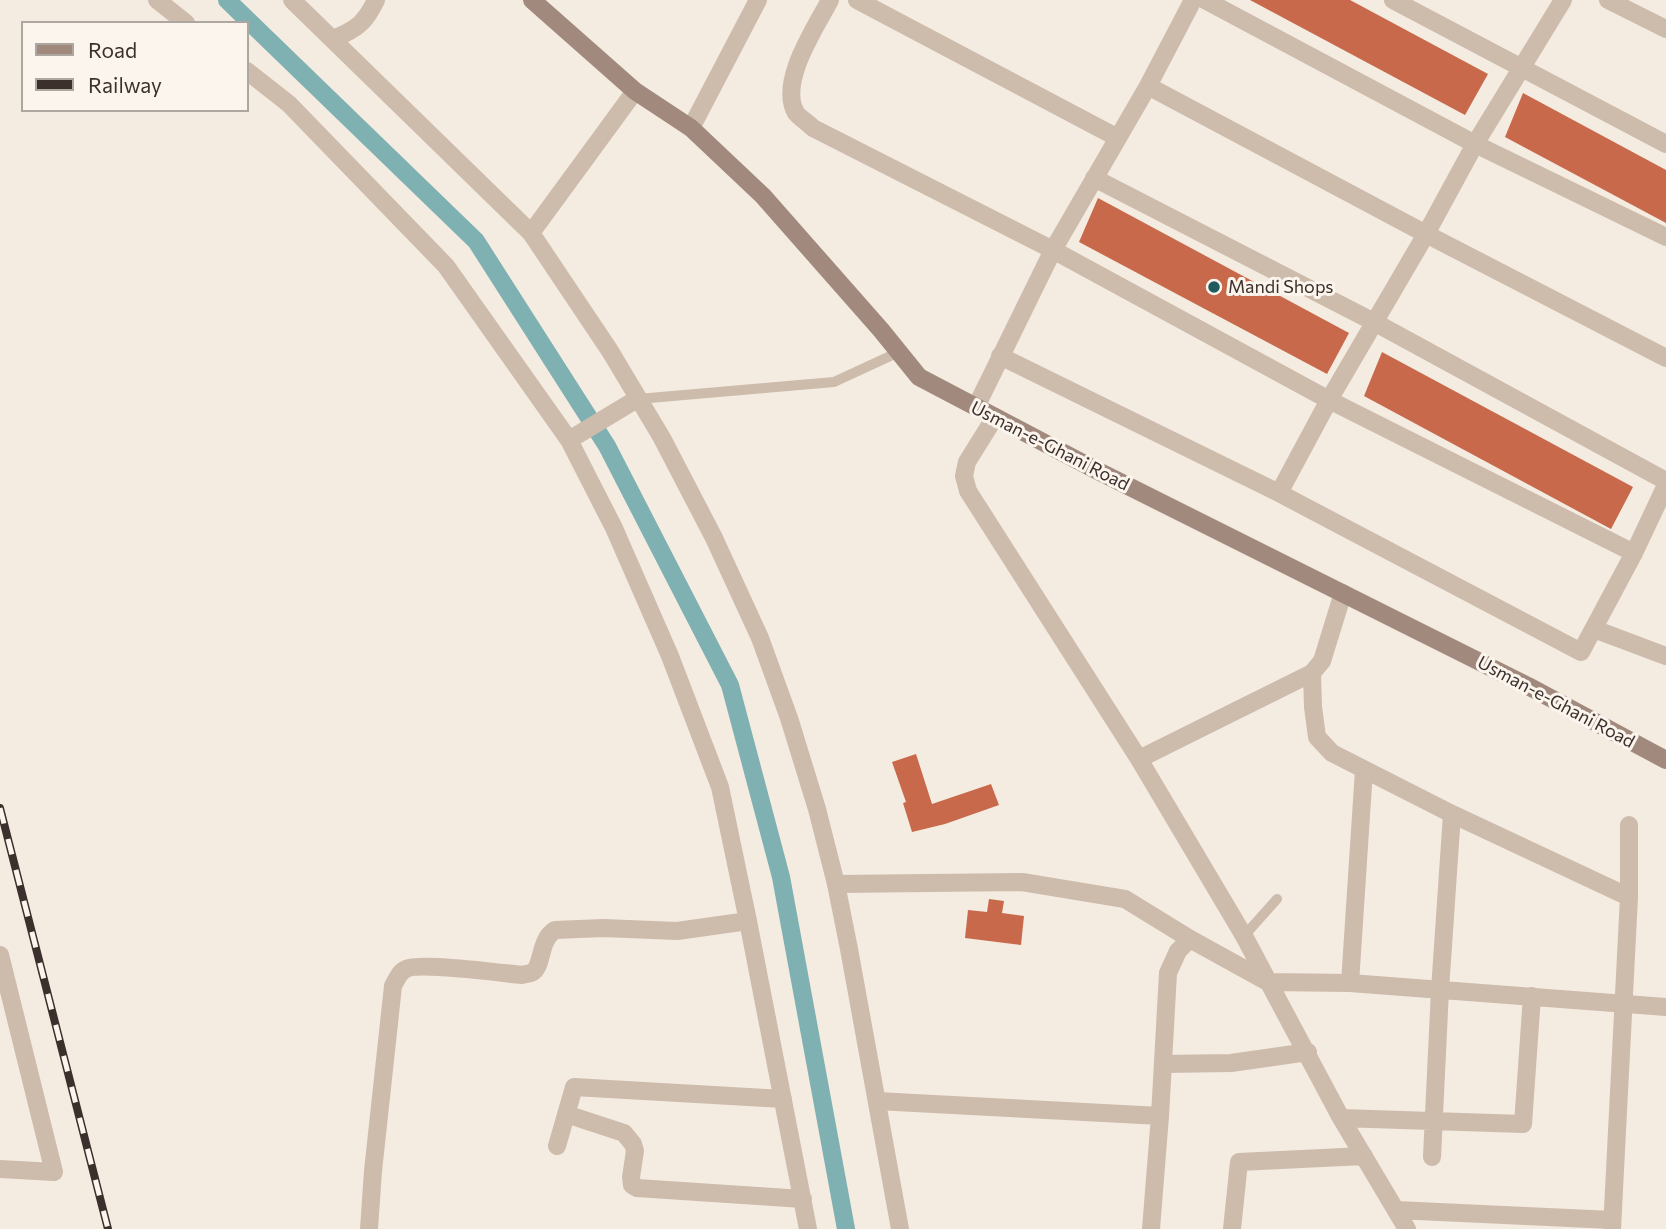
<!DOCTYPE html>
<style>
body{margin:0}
#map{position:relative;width:1666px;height:1229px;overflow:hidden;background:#f4ebe1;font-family:Commissioner,sans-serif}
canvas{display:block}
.legend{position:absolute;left:21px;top:21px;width:228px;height:91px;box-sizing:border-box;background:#fbf5ee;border:2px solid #aea6a0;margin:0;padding:9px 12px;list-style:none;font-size:21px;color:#3b302b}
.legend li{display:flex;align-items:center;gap:14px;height:35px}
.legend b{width:35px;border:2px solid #aea6a0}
</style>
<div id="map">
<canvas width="1666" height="1229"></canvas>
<ul class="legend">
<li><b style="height:9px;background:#a18a7d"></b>Road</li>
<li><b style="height:9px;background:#3b302b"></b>Railway</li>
</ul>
</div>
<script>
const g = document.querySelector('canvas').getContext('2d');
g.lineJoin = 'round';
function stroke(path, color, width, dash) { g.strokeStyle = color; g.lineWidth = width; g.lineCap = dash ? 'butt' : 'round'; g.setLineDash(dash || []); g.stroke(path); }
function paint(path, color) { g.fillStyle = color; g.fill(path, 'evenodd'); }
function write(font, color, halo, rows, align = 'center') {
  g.font = font + ' Commissioner,sans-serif'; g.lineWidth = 6; g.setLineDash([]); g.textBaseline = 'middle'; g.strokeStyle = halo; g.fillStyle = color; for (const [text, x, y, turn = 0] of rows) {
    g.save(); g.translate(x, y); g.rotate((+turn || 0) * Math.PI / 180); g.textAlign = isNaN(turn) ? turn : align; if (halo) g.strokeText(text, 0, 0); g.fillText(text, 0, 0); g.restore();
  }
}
const canal = new Path2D(`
 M227,0L476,241L607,446L730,685L781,877L846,1229`);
const building = new Path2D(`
 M1250,0H1350L1488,74L1465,115Z
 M1523,93L1666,170V223L1505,137Z
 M1098,198L1349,333L1327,374L1079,242Z
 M1382,352L1633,487L1611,529L1364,396Z
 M916,754L932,804L991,784L999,805L945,824L912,832L903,803L906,802L892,762Z
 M989,899L1004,901L1002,913L1024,916L1021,945L965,938L968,910L987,912Z`);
const service = new Path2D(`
 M638,399L834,382L899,352
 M1244,936L1277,899`);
const minor = new Path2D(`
 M157,0L186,23
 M830,0C816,27 778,82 796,113C800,118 808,123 813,128L1053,250L1329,400L1634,553
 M857,0L1118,138
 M1205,0L1475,144L1666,237
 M1393,0L1666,144
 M1608,0L1666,29
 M333,39C357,29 365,23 376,0
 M247,71L289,104L446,266L569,440L614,528L670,656L720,787L748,921L808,1229
 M1148,86L1426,234L1666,358
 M691,128L758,0
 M1094,178L1374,322L1666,481
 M531,233L635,91
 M1000,356L1279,493L1581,652L1634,553L1666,485
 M976,407L1053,250L1148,86L1193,0
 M995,417L967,462L964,476L968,491L1139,759L1244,936L1341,1118L1407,1229
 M569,440L637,399
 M1279,493L1329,400L1426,234L1475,144L1563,0
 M1594,629L1666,656
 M1312,673L1313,707L1317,737L1332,753L1452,814L1629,897
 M1139,759L1312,673L1322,661L1343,593
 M836,884L1022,882L1125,899L1190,939L1268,982L1350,983L1666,1007
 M0,955L54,1172L0,1169
 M1350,983L1364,770
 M1163,1064L1231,1063L1308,1052
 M877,1101L1160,1116
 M566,1114L624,1133L633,1144L635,1151L631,1177L632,1185L637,1188L803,1199
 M1341,1118L1523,1124L1532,996
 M557,1146L574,1087L783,1099
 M1432,1157L1440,990L1452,814
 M1396,1210L1612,1220
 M369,1229L373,1171L393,986C397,979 399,972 406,969C420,962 501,973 522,975C525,974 530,974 533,972C543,965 539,940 555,930L603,928L677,931L748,921
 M1151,1229L1160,1116L1168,973L1178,951L1190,939
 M1232,1229L1239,1162L1364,1156
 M1612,1229L1629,897V825`);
const tertiary = new Path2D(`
 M292,0L531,233L610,351L662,438L714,538L760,638L789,718L817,809L836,884L849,949L900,1229`);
const secondary = new Path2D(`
 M532,0L635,91L691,128L763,196L881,330L919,377L1096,470L1528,686L1666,760`);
const rail = new Path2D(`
 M0,808L108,1229`);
const markers = [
 [1214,287,7,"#1f5a5e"]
];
const poiNames = [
 ["Mandi Shops",1228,287]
];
const streetNames = [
 ["Usman-e-Ghani Road",1050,446,27],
 ["Usman-e-Ghani Road",1556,702,28]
];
stroke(canal, '#7fb0b2', 18);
paint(building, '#c8694b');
stroke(service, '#cdbbac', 10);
stroke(minor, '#cdbbac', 18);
stroke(tertiary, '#cdbbac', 18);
stroke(secondary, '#a18a7d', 18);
stroke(rail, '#3b302b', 8);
stroke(rail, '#fbf5ee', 5, [16]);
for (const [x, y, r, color] of markers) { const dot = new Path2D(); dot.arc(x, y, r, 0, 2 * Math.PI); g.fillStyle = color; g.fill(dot); stroke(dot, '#fbf5ee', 2.5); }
write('18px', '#3b302b', '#fbf5ee', poiNames, 'left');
write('18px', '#3b302b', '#fbf5ee', streetNames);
</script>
